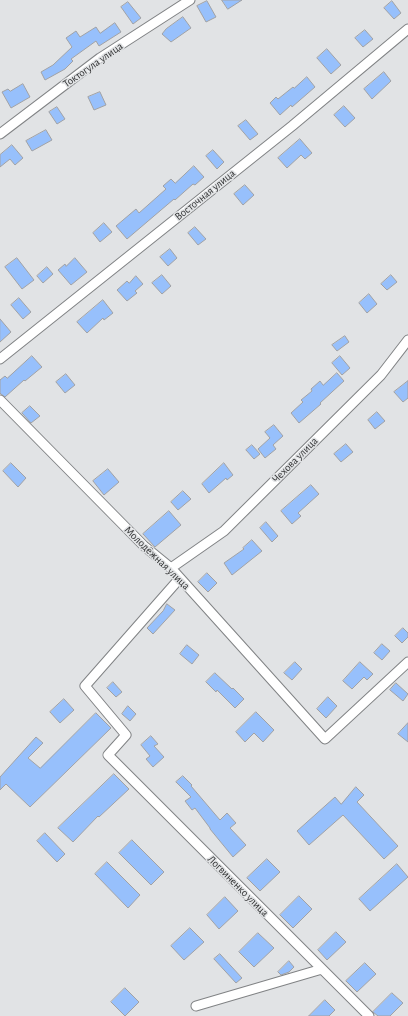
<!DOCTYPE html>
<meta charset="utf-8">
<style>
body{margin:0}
canvas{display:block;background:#e1e3e5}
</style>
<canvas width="408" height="1016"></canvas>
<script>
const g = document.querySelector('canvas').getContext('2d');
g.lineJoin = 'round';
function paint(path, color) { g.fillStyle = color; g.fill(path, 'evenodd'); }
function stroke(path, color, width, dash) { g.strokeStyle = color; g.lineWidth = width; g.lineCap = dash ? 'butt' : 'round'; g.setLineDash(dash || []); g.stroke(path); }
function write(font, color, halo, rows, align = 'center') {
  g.font = font + ' "Alegreya Sans",sans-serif'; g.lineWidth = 3; g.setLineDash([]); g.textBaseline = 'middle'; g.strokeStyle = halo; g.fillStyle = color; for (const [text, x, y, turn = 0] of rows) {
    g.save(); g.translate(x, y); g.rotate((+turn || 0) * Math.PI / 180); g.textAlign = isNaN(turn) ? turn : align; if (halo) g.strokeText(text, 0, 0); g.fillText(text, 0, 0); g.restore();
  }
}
const building = new Path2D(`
 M222,0H242L228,9Z
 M207,1L216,17L206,22L197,6Z
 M392,1L401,13L394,19L384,8Z
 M128,2L141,18L133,24L121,7Z
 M183,17L191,28L171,42L162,34L166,29Z
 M115,23L121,32L99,46L96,41L71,59L73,61L65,69L45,80L41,72L53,65L72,47L66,38L76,31L80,37L96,27L100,33Z
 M365,30L373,39L363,47L355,38Z
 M327,49L341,65L331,74L317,58Z
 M384,72L391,81L372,99L364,89Z
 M307,77L315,87L292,107L291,105L280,115L270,103L276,97L278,99L293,87L294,88Z
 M23,84L30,97L11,108L2,92L8,89L10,91Z
 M100,92L106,105L94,110L88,97Z
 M344,106L355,118L345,127L334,115Z
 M57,107L65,119L57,124L49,112Z
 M246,120L258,134L250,140L238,126Z
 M46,130L52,140L32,151L26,141Z
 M300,139L312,153L305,159L301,155L287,168L278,158Z
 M12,145L23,158L15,165L10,159L0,167V155Z
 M213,150L224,162L217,169L206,156Z
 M194,166L204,177L195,185L193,184L175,200L174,199L127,239L116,226L136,209L139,213L166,189L163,186L171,179L175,183Z
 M245,185L254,195L243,205L234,194Z
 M104,223L112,232L100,242L93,233Z
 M195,227L206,239L198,245L188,233Z
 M170,249L177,258L168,266L160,257Z
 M17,258L34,280L22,289L5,267Z
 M75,258L87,272L71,285L58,270L65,264L66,266Z
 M47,267L53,274L43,283L37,276Z
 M162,275L171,286L162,294L152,283Z
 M391,275L397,282L387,290L381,284Z
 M136,276L143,284L135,291L137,293L127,301L117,290L127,281L129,283Z
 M369,294L377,304L367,313L359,303Z
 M19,298L31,312L23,319L11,305Z
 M103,300L113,313L104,320L103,318L87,333L77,322Z
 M0,319L11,332L0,342Z
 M345,336L349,342L337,351L332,345Z
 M32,356L42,367L25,381L24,380L5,397L1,394L0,393V380L5,376L7,378Z
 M340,356L350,368L342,375L332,363Z
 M337,373L344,381L320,403L321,404L299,423L291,413L303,402L301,400L312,391L311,389L320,381L323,385Z
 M66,374L75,385L65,393L56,382Z
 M408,381V398L403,402L394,392Z
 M30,406L40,416L31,423L22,413Z
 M377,412L385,421L375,429L368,420Z
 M274,425L283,436L273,445L276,449L265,458L258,449L270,438L265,432Z
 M346,444L353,452L341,462L334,454Z
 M252,445L260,454L254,459L246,450Z
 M11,463L26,478L18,487L3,471Z
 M224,463L233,475L227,480L226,478L209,493L202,484Z
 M108,469L119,482L104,495L93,481Z
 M311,485L319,494L298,513L301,516L292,524L281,511Z
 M183,491L191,499L178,510L171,502Z
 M169,511L181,525L155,547L143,534Z
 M266,522L278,536L272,542L260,528Z
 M252,540L262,551L232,575L224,563L244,549L243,548Z
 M207,573L217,583L208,592L198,582Z
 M167,604L175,610L153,634L147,628L163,611Z
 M403,628L408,633V637L402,643L395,636Z
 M382,644L390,651L382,660L374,653Z
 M187,645L199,655L192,664L180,654Z
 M295,662L302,669L292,680L284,673Z
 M360,662L373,674L367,680L364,677L352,689L343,681Z
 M215,673L232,689L233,688L244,699L235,708L217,690L216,692L206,682Z
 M113,682L122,692L116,697L107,688Z
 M396,683L408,694L403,701L390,690Z
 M328,697L337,706L326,718L317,709Z
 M64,699L74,710L60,723L50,712Z
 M128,706L136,714L130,721L122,714Z
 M256,712L274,730L263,742L254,733L245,742L236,732Z
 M96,713L111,728L30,807L6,784L0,790V777L36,737L43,743L28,758L40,768Z
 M408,723V742L398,734Z
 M151,736L158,744L154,746L164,757L153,767L146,759L150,756L141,745Z
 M114,774L129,789L99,817L98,816L73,842L58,828Z
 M183,776L192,785L191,786L220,820L227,813L236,823L230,828L246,845L233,857L210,829V828L195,808L192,810L185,801L191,797L176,782Z
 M356,787L364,795L357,802L398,846L384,859L343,815L309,845L297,831L335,797L341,804Z
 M45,833L65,854L57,862L37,841Z
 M132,840L164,872L151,885L119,853Z
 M267,859L280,872L260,891L247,878Z
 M107,862L140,895L128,908L95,874Z
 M397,864L408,877L370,911L359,899Z
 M299,896L312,909L293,928L280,915Z
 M225,897L238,911L219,929L207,915Z
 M190,928L204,942L184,960L171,946Z
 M336,932L346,942L327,960L318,950Z
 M258,933L274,948L254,967L239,952Z
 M220,954L242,978L236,983L214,959Z
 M289,961L294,967L289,972L281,975L278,972Z
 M365,963L376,974L357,992L346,981Z
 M125,988L139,1002L125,1016L111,1002Z
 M392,993L403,1003L390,1016H378L373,1012Z
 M325,1000L335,1010L329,1016H309Z`);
const minor = new Path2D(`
 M0,134L100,58L190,0
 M0,359L292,126L408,29
 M0,400L144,546L171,568L325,739L408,662
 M171,568L224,531L381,375L408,340
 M180,578L85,686L126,735L108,755L369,1016
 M196,1006L322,969`);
const streetNames = [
 ["Токтогула улица",93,65,-35],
 ["Восточная улица",205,195,-39],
 ["Чехова улица",295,460,-45],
 ["Молодёжная улица",157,558,44],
 ["Логвиненко улица",238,886,45]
];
paint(building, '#97c0fc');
stroke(building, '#a1a2a5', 1);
stroke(minor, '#818385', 11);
stroke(minor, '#fff', 9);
write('11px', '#303132', '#e1e3e5', streetNames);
</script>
